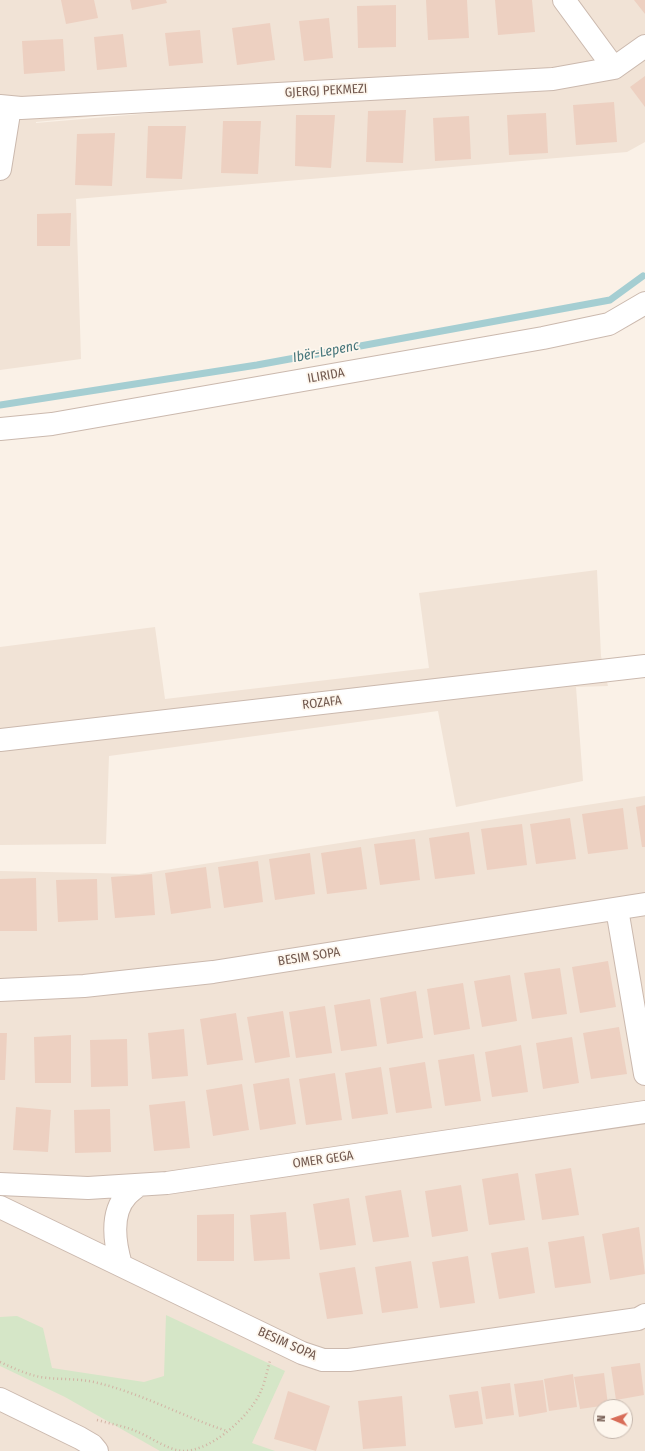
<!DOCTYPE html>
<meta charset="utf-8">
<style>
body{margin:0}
#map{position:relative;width:645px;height:1451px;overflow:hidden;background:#faf1e7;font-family:"Fira Sans Condensed",sans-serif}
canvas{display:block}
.north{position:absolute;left:593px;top:1399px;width:40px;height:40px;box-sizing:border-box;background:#fdf6ed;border:1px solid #c5b7ad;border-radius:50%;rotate:272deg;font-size:11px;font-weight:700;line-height:16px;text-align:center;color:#71584e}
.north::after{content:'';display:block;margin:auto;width:14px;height:18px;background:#d86d58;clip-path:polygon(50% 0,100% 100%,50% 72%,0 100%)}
</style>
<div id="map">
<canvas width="645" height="1451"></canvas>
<div class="north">N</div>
</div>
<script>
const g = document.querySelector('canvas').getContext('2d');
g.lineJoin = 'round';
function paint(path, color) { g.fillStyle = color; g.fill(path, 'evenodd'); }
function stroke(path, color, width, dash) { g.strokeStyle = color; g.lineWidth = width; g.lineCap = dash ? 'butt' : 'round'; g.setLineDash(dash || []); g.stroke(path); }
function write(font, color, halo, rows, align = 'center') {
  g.font = font + ' "Fira Sans Condensed",sans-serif'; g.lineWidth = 3.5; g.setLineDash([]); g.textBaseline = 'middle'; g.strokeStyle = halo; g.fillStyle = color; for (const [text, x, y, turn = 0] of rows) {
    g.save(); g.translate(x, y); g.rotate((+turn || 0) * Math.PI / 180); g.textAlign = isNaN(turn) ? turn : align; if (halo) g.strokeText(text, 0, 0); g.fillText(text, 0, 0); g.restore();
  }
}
const residential = new Path2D(`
 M0,0H645V142L627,152L76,199L81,359L0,370ZM443,88L36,123V122L327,94Z
 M597,570L601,656L608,686L576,687L583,781L456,807L438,711L109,756L106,844L0,845V647L155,627L165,699L429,668L419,593Z
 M645,796V1451H0V871L139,874ZM601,1407H625V1431H601Z`);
const green = new Path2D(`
 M166,1315L285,1371L252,1443L275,1451H160L65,1397L0,1366V1317L17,1316L43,1328L52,1368L144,1382L164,1376Z`);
const stream = new Path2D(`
 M0,405L257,365L610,300L643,276`);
const building = new Path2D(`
 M61,0H94L98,18L66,24Z
 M130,0H166L167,3L132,10Z
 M426,0H467L469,38L428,40Z
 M495,0H532L535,32L498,35Z
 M634,0H645V14Z
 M396,5V47L358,48L357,6Z
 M329,18L333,58L304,61L299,21Z
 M270,23L275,60L237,65L232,28Z
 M200,30L203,63L169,66L165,33Z
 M123,34L127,67L97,70L94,37Z
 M63,39L65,71L24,74L22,41Z
 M645,76V107L630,87Z
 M614,102L617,142L576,145L573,105Z
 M406,110L403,163L366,162L368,111Z
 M546,113L548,153L509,155L507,115Z
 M296,115H335L331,168L295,166Z
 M469,116L471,159L435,161L433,118Z
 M223,121H261L258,174L221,173Z
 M148,126H186L182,179L146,178Z
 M115,133L112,186L75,185L77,134Z
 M71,213L70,246H37V214Z
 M645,805V847H642L636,807Z
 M623,808L628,849L588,854L582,814Z
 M570,818L576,859L536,864L530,824Z
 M522,824L527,865L487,870L481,829Z
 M469,832L475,874L435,879L429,838Z
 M415,839L420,880L380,885L374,844Z
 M361,847L367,889L327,894L321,853Z
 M310,853L315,894L275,900L269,859Z
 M258,861L263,902L224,908L218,867Z
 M206,867L211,908L171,914L165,873Z
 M152,874L155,915L115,918L111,877Z
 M36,878L37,931H0V879Z
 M97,879L98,920L58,922L56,880Z
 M608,961L616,1007L580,1013L572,967Z
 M560,968L567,1014L532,1019L524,973Z
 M510,975L517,1021L482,1027L474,981Z
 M463,983L470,1029L434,1035L427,989Z
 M416,991L423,1038L387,1044L380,998Z
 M370,999L377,1046L341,1051L334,1005Z
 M325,1006L332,1053L296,1058L289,1012Z
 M283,1011L290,1057L255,1063L247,1017Z
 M236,1013L243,1060L207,1065L200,1019Z
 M619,1027L627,1074L591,1079L583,1033Z
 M184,1029L188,1076L152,1079L148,1033Z
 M0,1033H7L5,1080H0Z
 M71,1035V1083H35L34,1037Z
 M572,1037L579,1083L543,1089L536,1043Z
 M127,1039L128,1086L91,1087L90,1040Z
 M521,1045L528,1092L492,1097L485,1052Z
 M474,1054L481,1101L445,1106L438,1060Z
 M425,1062L432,1108L396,1113L389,1068Z
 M381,1067L388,1114L352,1119L345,1073Z
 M335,1073L342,1120L306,1125L299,1079Z
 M289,1078L296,1124L260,1130L253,1084Z
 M242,1084L249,1130L213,1136L206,1090Z
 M185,1101L190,1148L154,1151L149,1105Z
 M16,1107L51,1110L48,1152L13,1150Z
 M110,1109L111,1152L75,1153L74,1110Z
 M571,1168L579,1215L542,1220L535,1174Z
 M518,1173L525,1220L489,1225L482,1179Z
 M461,1185L468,1231L432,1237L425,1191Z
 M401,1190L409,1237L373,1242L365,1196Z
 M349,1198L356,1245L320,1250L313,1204Z
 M286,1212L290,1259L254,1261L250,1215Z
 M234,1214V1261H197V1215Z
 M639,1227L645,1274L610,1280L602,1234Z
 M584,1236L591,1283L555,1288L548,1242Z
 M528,1247L535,1293L499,1299L491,1253Z
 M468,1256L475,1303L440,1308L432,1262Z
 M411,1261L418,1308L382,1313L375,1267Z
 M355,1267L363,1314L327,1319L319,1273Z
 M640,1363L644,1395L616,1400L611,1367Z
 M604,1373L608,1405L580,1409L574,1377Z
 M573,1374L577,1407L549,1411L544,1379Z
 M543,1380L547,1412L519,1417L514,1384Z
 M510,1383L514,1415L486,1419L481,1387Z
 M288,1391L330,1406L316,1451L274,1439Z
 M478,1391L483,1424L455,1428L449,1395Z
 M402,1396L406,1446L363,1449L358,1401Z`);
const path = new Path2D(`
 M0,1362C13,1368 26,1374 40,1377C60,1380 79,1378 98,1383C143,1394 184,1417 227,1431
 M97,1420C111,1424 125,1426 138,1432C152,1438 168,1450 183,1451C212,1451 250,1416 261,1391C265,1382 267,1371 270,1361`);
const minor = new Path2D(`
 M564,0L614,68
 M0,106L21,108L553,79L614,68L645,46
 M0,169L10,107
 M0,429L52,424L543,338L609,324L645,303
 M0,740L645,666
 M617,909L645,1074
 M0,990L84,986L213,972L645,904
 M0,1184L88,1188L167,1183L645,1112
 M0,1207L302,1353L323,1360H349L638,1319L645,1315
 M121,1265C115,1244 110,1213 127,1195C131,1191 135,1188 139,1185
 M0,1399L80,1438L92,1445L97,1451`);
const streetNames = [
 ["GJERGJ PEKMEZI",326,91,-3],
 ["ILIRIDA",326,376,-10],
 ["ROZAFA",322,703,-7],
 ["BESIM SOPA",309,957,-9],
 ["OMER GEGA",323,1160,-8],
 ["BESIM SOPA",287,1344,24]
];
const waterNames = [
 ["Ibër-Lepenc",326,352,-11]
];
paint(residential, '#f1e3d6');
paint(green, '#d5e6c7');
stroke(stream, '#a5ced2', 7);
paint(building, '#edd0c1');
stroke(minor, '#cbb9ae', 24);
stroke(path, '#d2b3a4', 2.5, [1, 3]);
stroke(minor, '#fff', 22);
write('13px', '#71584e', '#fdf6ed', streetNames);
write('italic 14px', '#47767b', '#fdf6ed', waterNames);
</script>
